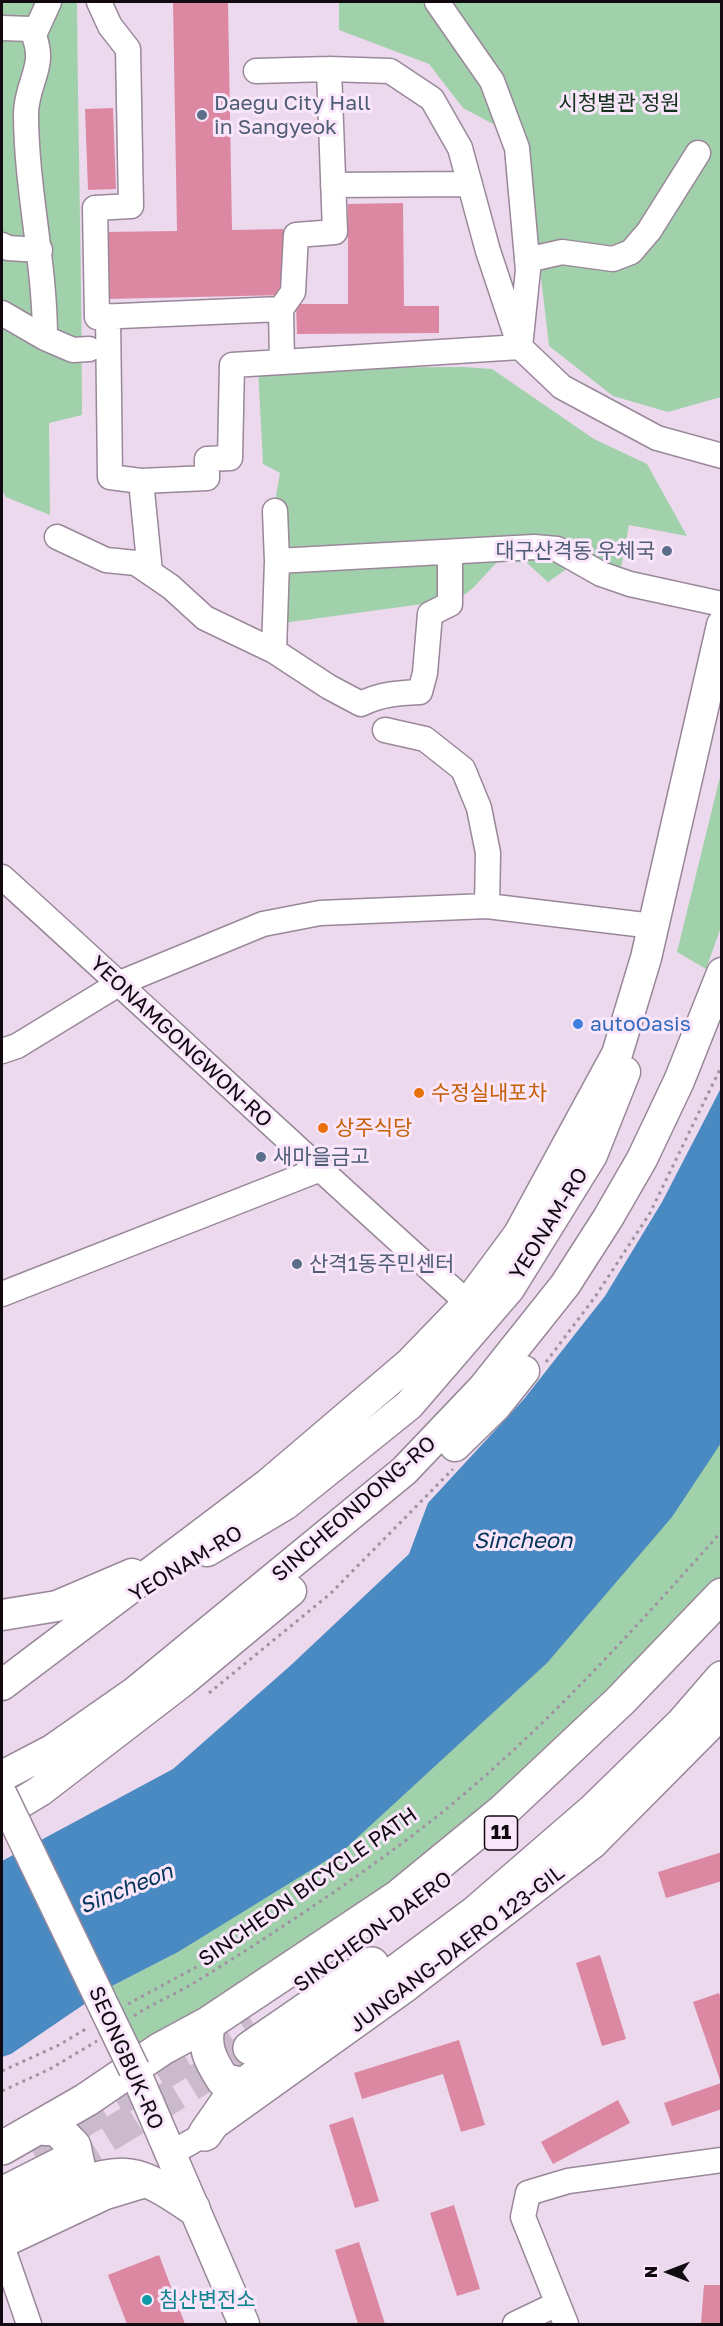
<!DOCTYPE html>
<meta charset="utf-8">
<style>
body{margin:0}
#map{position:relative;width:723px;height:2326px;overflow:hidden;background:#ecd9ed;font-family:"Golos Text",sans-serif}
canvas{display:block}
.frame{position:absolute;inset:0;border:3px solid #110a11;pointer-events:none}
.north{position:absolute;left:639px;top:2242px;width:60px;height:60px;-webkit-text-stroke:4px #fae6fb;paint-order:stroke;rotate:270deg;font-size:16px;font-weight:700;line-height:24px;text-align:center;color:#110a11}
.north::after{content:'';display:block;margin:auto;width:21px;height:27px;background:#110a11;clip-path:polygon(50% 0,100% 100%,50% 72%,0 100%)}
</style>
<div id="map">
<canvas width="723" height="2326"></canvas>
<div class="frame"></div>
<div class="north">N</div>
</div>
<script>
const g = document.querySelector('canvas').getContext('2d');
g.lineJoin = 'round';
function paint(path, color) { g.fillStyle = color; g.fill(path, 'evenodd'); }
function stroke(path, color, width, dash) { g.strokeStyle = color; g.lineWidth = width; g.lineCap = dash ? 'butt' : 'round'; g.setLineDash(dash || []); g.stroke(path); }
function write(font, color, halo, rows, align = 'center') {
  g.font = font + ' "Golos Text","Noto Sans KR",sans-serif'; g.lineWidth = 6; g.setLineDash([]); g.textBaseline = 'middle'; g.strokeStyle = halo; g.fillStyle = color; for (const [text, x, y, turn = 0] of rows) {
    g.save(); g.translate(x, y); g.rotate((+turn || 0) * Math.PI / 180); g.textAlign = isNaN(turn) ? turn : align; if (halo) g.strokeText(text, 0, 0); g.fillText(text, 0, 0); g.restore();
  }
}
const green = new Path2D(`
 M2,2H77C78,139 82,277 82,415L49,423L50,515L6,497L2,490Z
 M339,2H721V397L668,412L613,396L549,346L525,141L463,108L429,64L339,30Z
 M464,367L492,369L594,439L647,464L687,536L629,525L621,568H568L548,582L527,563L499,560L473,588L459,599L283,623L275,502L280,473L263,464L258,368Z
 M721,773V927L706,969L677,952Z
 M721,1431V1590L497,1805L145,2061L108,1988L172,1955Z`);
const water = new Path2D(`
 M721,1088V1443L672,1517L547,1663L345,1849L178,1952L108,1988L11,2054L2,2057V1861L173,1769L290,1666L409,1554L428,1503L524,1399L605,1296L662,1202Z`);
const building = new Path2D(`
 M173,2H228L232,230L283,229L285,295L105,299L104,232L177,231Z
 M113,108L116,189L88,190L85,109Z
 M403,203L404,306H439V333L297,334L296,304H348V204Z
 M722,1852V1881L666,1898L658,1872Z
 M600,1955L626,2039L602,2046L576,1963Z
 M719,1993L722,2001V2109L672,2126L664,2103L721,2083L693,2002Z
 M459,2040L485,2125L461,2132L443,2074L362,2099L354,2073Z
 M618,2100L630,2123L553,2164L541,2142Z
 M353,2117L379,2201L355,2208L329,2125Z
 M454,2205L480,2289L457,2296L430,2213Z
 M359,2242L385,2324H358L335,2250Z
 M159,2255L185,2324H127L108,2275Z
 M704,2285H722V2324L701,2323Z`);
const highwayTunnel = new Path2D(`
 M32,2151L251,2020
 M65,2162L250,2048`);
const path = new Path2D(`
 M546,1362L595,1297L650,1213L722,1065
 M209,1693L330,1594L453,1469
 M128,2004L211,1959
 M134,2016C153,2003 174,1995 194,1983C273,1934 352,1882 426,1825C535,1740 630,1634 722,1531
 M2,2071L59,2045L89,2027
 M2,2091L50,2069L97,2041`);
const minor = new Path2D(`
 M99,2L110,26L128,49L131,206L95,208L97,317L281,309L293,292L296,235L335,232L329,69L390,71L432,99L460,148L488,251L520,347L562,387L657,438L722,456
 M2,28L31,29C49,65 27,79 26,113C26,189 45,262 45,338L73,350L89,349
 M34,35L49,2
 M256,71L329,69
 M333,185L470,184
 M2,245L8,248L40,250
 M527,260L562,252L613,259L631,252L649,231L698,153
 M281,309L282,362L520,347L528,270L517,148L492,81L437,2
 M2,313L45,338
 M108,316L110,477L141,481L207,478V459L230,458L232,365L282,362
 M141,481L150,572
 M275,511L277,561L534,547L557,549L601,574L630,584L722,604
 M57,537L106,560L136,563L171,587L205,618L274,651
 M277,561L274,651L329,687L361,704C380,694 399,693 420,692L425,673L430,614L450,604V553
 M385,730L425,739L463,769L479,808L488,853L487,906
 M2,877C158,1018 311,1163 468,1303
 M2,1051L17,1046L120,983L263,924L320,913L487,906L653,926
 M2,1294L318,1170
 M170,2154L205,2134L406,1990L594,1846L722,1717
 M29,2324L2,2246L106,2197L152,2183
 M515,2324L557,2304
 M566,2324L523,2217L528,2193L568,2181L722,2160`);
const major = new Path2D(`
 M455,1446L496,1406L524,1371
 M207,1551L286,1504L409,1405L509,1289L592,1155L625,1072
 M2,1615L57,1606L132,1574
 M2,1685L268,1484L410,1363L468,1303L519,1234L617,1054L646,958L722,625
 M2,1776L52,1750L135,1692L404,1471L483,1388L565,1285L608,1218L642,1159L679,1081L722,973
 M2,1814L40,1791L183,1681L291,1591
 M134,2069L244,2324`);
const highway = new Path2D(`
 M209,2023C202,2046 211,2061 223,2080L244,2085
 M250,2048L372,1964
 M37,2128L57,2129L74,2146L78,2165L56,2195
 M205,2134L234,2092L475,1913L594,1810L683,1723L722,1678
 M2,2148L86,2100L161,2049L209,2023L398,1897L503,1811L620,1701L722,1595
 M2,2194L65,2162
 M2,2221C35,2205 99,2166 136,2177C157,2183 175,2196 193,2208`);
const majorBridge = new Path2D(`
 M2,1795L134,2069`);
const markers = [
 [202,115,6,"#5c6f8a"],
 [667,551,6,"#5c6f8a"],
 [578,1024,6,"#3f7fe0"],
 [419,1093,6,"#e8710a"],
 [323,1128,6,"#e8710a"],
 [261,1157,6,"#5c6f8a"],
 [297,1264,6,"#5c6f8a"],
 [147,2300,6,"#0f9aa8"]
];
const shields = [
 [501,1833,33]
];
const shieldNames = [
 ["11",501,1833]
];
const serviceNames = [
 ["Daegu City Hall",214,103],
 ["in Sangyeok",214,127],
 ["대구산격동 우체국",655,551,"right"],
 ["새마을금고",273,1157],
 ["산격1동주민센터",309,1264]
];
const parkNames = [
 ["시청별관 정원",619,103]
];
const shopNames = [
 ["autoOasis",590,1024]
];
const streetNames = [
 ["YEONAMGONGWON-RO",181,1042,43],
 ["YEONAM-RO",549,1224,-58],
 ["SINCHEONDONG-RO",354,1509,-41],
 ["YEONAM-RO",186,1564,-31],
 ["SINCHEON BICYCLE PATH",308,1887,-35],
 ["SINCHEON-DAERO",373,1932,-36],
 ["JUNGANG-DAERO 123-GIL",457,1949,-37],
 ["SEONGBUK-RO",126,2058,66]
];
const foodNames = [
 ["수정실내포차",431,1093],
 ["상주식당",335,1128]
];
const cultureNames = [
 ["침산변전소",159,2300]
];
const waterNames = [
 ["Sincheon",523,1541],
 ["Sincheon",126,1889,-22]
];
paint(green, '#a1d1ab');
paint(water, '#498ac2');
paint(building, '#dc88a3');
stroke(highwayTunnel, '#cbbacc', 33, [33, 16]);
stroke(minor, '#99879a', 27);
stroke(major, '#99879a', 33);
stroke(highway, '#99879a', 36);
stroke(path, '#a192a2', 3, [3, 4.5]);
stroke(minor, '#fff', 24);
stroke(major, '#fff', 30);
stroke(highway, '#fff', 33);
stroke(majorBridge, '#99879a', 33, []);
stroke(majorBridge, '#fff', 30);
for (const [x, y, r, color] of markers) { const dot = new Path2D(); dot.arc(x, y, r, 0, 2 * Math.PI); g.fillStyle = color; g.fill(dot); stroke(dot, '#fae6fb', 2); }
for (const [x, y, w] of shields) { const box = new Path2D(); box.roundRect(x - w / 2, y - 17, w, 34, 4.5); g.fillStyle = '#fae6fb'; g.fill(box); stroke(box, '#110a11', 1.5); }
write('bold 20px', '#110a11', null, shieldNames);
write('21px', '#4e5e75', '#fae6fb', serviceNames, 'left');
write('21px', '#14331c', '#fae6fb', parkNames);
write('21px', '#366cbe', '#fae6fb', shopNames, 'left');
write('21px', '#110a11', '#fae6fb', streetNames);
write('21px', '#c56008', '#fae6fb', foodNames, 'left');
write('21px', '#0d838f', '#fae6fb', cultureNames, 'left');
write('italic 22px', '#003559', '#fae6fb', waterNames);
</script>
